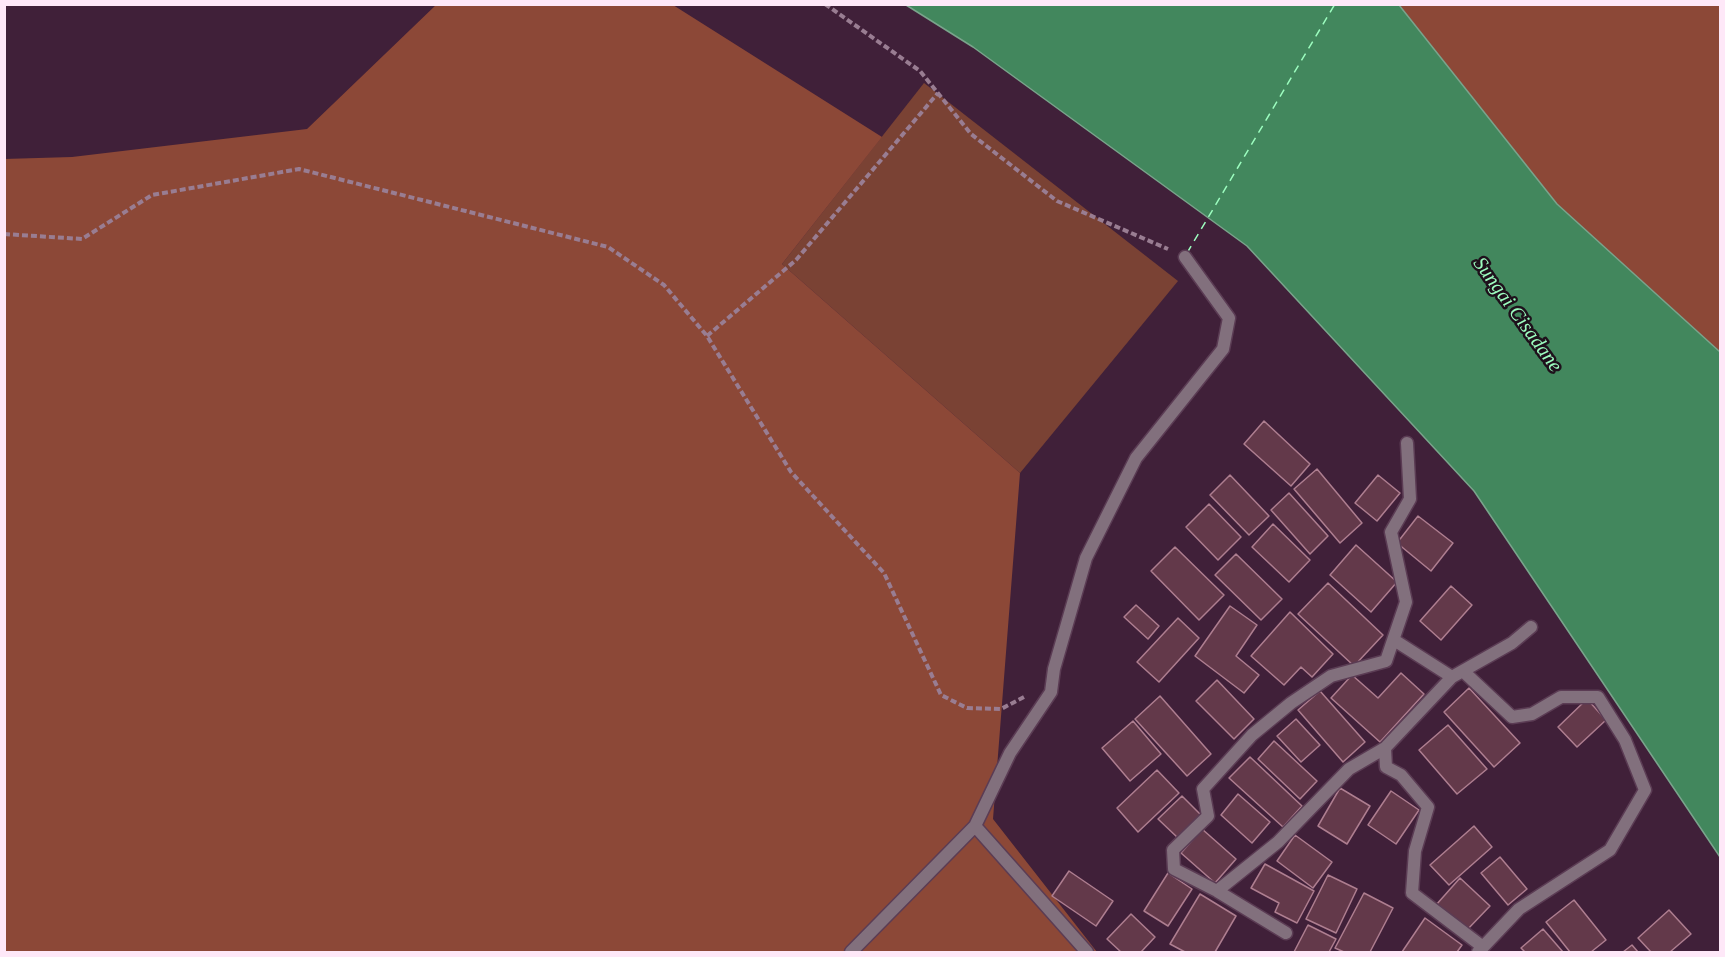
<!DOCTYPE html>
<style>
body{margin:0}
#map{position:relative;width:1725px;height:957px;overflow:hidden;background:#402039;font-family:Georgia,serif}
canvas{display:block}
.frame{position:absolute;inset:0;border:6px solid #fee8f8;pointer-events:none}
</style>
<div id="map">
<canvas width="1725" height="957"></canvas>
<div class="frame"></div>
</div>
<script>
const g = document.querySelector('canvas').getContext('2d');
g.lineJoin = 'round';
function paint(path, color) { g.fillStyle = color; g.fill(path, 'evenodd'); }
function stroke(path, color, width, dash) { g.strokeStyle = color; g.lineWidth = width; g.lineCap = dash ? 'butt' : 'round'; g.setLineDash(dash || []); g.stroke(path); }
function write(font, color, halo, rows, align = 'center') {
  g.font = font + ' Georgia,serif'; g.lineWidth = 5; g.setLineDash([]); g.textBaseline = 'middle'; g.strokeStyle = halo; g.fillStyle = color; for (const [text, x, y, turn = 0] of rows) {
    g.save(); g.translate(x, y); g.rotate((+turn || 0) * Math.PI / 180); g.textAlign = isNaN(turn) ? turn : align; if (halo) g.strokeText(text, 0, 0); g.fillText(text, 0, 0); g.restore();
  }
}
const green = new Path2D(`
 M924,83L1178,281L1020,473L782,264Z`);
const forest = new Path2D(`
 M437,4L673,5L882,137L782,264L1020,473L993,819L1097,952H5L4,159L72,157L307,129Z
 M1399,5H1720V352L1557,204Z`);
const water = new Path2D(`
 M906,5H1399L1557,204L1720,352V857L1474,491L1247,246L973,47Z`);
const ferry = new Path2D(`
 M1187,253L1335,4`);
const building = new Path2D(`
 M1264,421L1310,464L1291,486L1244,444Z
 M1317,469L1362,523L1340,543L1294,489Z
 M1230,475L1269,516L1249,535L1210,495Z
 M1378,475L1400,493L1377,521L1355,503Z
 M1289,493L1328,536L1310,554L1271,510Z
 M1209,504L1241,537L1218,560L1186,527Z
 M1418,516L1453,543L1431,571L1397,543Z
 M1273,524L1310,560L1289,582L1252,547Z
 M1356,545L1397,582L1371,612L1330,575Z
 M1175,547L1224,595L1199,620L1151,571Z
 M1236,554L1282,599L1261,620L1215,575Z
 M1328,583L1383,635L1354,666L1298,614Z
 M1451,586L1472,605L1441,640L1420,621Z
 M1136,605L1159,626L1148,639L1124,617Z
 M1230,606L1257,625L1236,656L1259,675L1244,693L1195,656Z
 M1290,612L1333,654L1312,677L1301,667L1284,685L1251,656Z
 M1178,618L1199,638L1159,682L1137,662Z
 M1401,673L1424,694L1380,742L1331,698L1352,675L1378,698Z
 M1217,680L1254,719L1234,739L1196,701Z
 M1469,688L1520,743L1494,767L1444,712Z
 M1320,691L1365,742L1343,762L1298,710Z
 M1160,696L1211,754L1187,776L1135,719Z
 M1587,699L1606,720L1577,747L1558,727Z
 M1296,719L1320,745L1301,762L1277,736Z
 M1133,721L1161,754L1130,781L1102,748Z
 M1448,725L1487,769L1457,794L1419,750Z
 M1274,741L1317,781L1300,799L1258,759Z
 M1250,757L1302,806L1283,827L1229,778Z
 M1157,770L1179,793L1138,832L1117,808Z
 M1340,788L1370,806L1347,844L1318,826Z
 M1391,791L1419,810L1396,844L1368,825Z
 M1238,794L1270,822L1252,843L1221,815Z
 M1182,796L1201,815L1178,838L1158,819Z
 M1474,826L1492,847L1449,885L1430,865Z
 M1202,829L1236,859L1215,883L1181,853Z
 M1295,835L1332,862L1313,888L1277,861Z
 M1500,857L1527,889L1508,905L1481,873Z
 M1265,864L1314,891L1297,923L1275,912L1279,903L1251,888Z
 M1069,871L1113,901L1096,926L1052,896Z
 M1168,873L1192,889L1168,926L1144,911Z
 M1328,875L1357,889L1336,933L1306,919Z
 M1460,878L1490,906L1465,932L1436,905Z
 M1364,893L1393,908L1370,952H1344L1335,948Z
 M1200,894L1236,916L1215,952H1185L1170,944Z
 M1574,900L1606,940L1591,952H1570L1546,922Z
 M1669,910L1691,934L1670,952H1651L1638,938Z
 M1131,914L1155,937L1141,952H1121L1107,939Z
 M1425,918L1462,945L1457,952H1402Z
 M1308,925L1336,939L1329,952H1294Z
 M1543,929L1563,952H1525L1521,948Z
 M1632,945L1638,952H1623Z`);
const path = new Path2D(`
 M825,4L920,71L971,134L1057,201L1168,249
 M4,234L82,239L152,195L299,169L608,247L664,285L707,336L791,472L884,573L941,695L967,708L1001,709L1024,697
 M707,336L796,260L938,93`);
const minor = new Path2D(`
 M1394,640L1452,677
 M1464,672L1512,717L1532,714L1561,697H1598L1625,740L1645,790L1610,850L1519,909L1483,947
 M1385,748L1386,767L1401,775L1428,807L1415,851L1412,893L1483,947L1478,952
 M975,826L1087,952
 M1217,891L1278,842L1349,769L1385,748L1452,677L1512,643L1531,627
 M1286,933L1217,891L1174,869L1173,850L1208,816L1203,789L1252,735L1291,703L1331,676L1386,661L1406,602L1391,532L1410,499L1407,443
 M851,952L975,826L1010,753L1051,692L1054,669L1086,558L1136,458L1223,349L1229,318L1185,257`);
const waterNames = [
 ["Sungai Cisadane",1517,315,54]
];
paint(green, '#7a4234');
paint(forest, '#8c4837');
paint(water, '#42875d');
stroke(water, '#7aa48c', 1.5);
stroke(ferry, '#9cfdbf', 1.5, [8, 6]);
paint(building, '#63394a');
stroke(building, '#ae7e90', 1.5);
stroke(minor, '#5b3c54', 15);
stroke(path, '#997d92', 4, [6, 3]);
stroke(minor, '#82707d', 12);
write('italic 20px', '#9cfdbf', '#1e101b', waterNames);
</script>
